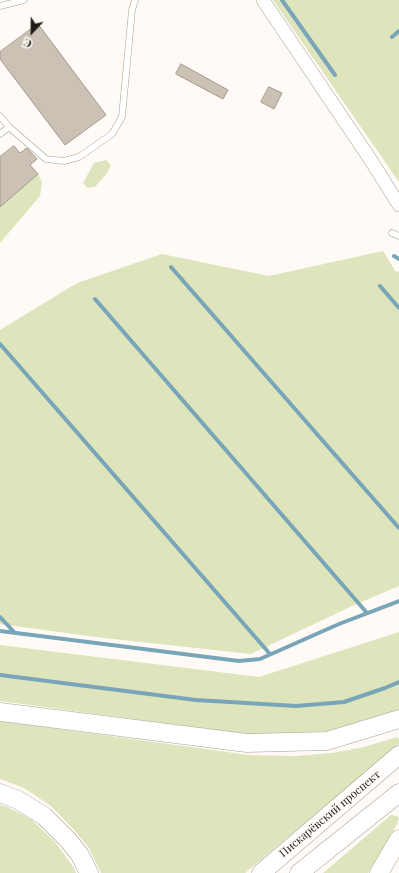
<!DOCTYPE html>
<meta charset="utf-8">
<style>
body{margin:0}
#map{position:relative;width:399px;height:873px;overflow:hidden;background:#fffaf5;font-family:"Playfair Display",serif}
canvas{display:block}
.north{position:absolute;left:12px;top:12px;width:40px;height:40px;-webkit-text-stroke:3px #fffaf5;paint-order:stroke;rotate:202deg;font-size:11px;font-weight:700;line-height:16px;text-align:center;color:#1f1b16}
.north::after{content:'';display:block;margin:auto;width:14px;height:18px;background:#1f1b16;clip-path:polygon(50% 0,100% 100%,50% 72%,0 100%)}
</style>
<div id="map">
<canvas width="399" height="873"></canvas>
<div class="north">С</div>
</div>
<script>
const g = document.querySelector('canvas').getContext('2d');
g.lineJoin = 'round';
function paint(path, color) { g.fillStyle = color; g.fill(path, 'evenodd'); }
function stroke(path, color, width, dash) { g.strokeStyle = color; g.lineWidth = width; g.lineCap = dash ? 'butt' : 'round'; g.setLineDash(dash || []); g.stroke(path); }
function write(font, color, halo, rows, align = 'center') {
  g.font = font + ' "Playfair Display",serif'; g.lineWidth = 4; g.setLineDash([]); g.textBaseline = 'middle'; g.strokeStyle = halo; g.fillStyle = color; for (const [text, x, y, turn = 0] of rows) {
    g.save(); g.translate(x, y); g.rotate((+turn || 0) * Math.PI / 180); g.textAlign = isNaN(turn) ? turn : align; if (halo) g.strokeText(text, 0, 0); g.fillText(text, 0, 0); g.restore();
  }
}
const green = new Path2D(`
 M273,0H399V182Z
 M106,160L111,165L107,173L95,187L87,188L83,183L94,163Z
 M38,174L42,182L40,196L0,243V207Z
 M383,251L396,272L399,271V586L352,606L251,654L104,638L0,624V330L77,283L162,254L269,276Z
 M399,632V711L335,731L252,735L0,701V645L259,677Z
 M0,721L249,755L296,756L332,753L364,747L397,737L399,739V744L245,873H101L89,848L75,831L51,806L24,788L0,779Z
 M0,805L7,807L31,819L55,842L74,868L76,873H0Z
 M391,815L397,816L399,818L397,824L368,873H323Z`);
const stream = new Path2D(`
 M282,0L335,75
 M392,37L399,31
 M394,256L399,259
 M171,267L399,528
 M380,286L399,308
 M95,299L367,613
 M0,344L270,654
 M0,617L15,633
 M0,631L239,661L260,659L339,624L399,601
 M0,675L196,700L296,706L344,702L385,688L399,682`);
const building = new Path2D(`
 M38,24L106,115L65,145L0,59V52Z
 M181,64L228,90L223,99L176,74Z
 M269,87L282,93L274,109L261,102Z
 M14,146L20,153L27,148L37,159L30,165L38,174L0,207V157Z`);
const service = new Path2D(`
 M0,6L24,0
 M0,116L9,127L46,159L64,161L79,157L112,134L122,117L132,10L135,0
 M0,134L9,127
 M392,233L399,236`);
const minor = new Path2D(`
 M263,0L370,159L399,205`);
const secondary = new Path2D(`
 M0,712L247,743L327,741L399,719
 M0,793L18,800L44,816L68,840L80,855L89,873
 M261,873L399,755
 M299,873L399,793
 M379,873L399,839`);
const streetNames = [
 ["Пискарёвский проспект",330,814,-40]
];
paint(green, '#dee4bb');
stroke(stream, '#79a5b9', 4);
paint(building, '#ccc1b5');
stroke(building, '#a2988c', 1);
stroke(service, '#a99f93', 7);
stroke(minor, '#a99f93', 14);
stroke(secondary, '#a99f93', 19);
stroke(service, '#fff', 6);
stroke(minor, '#fff', 13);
stroke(secondary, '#fff', 18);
write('11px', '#1f1b16', '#fffaf5', streetNames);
</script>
